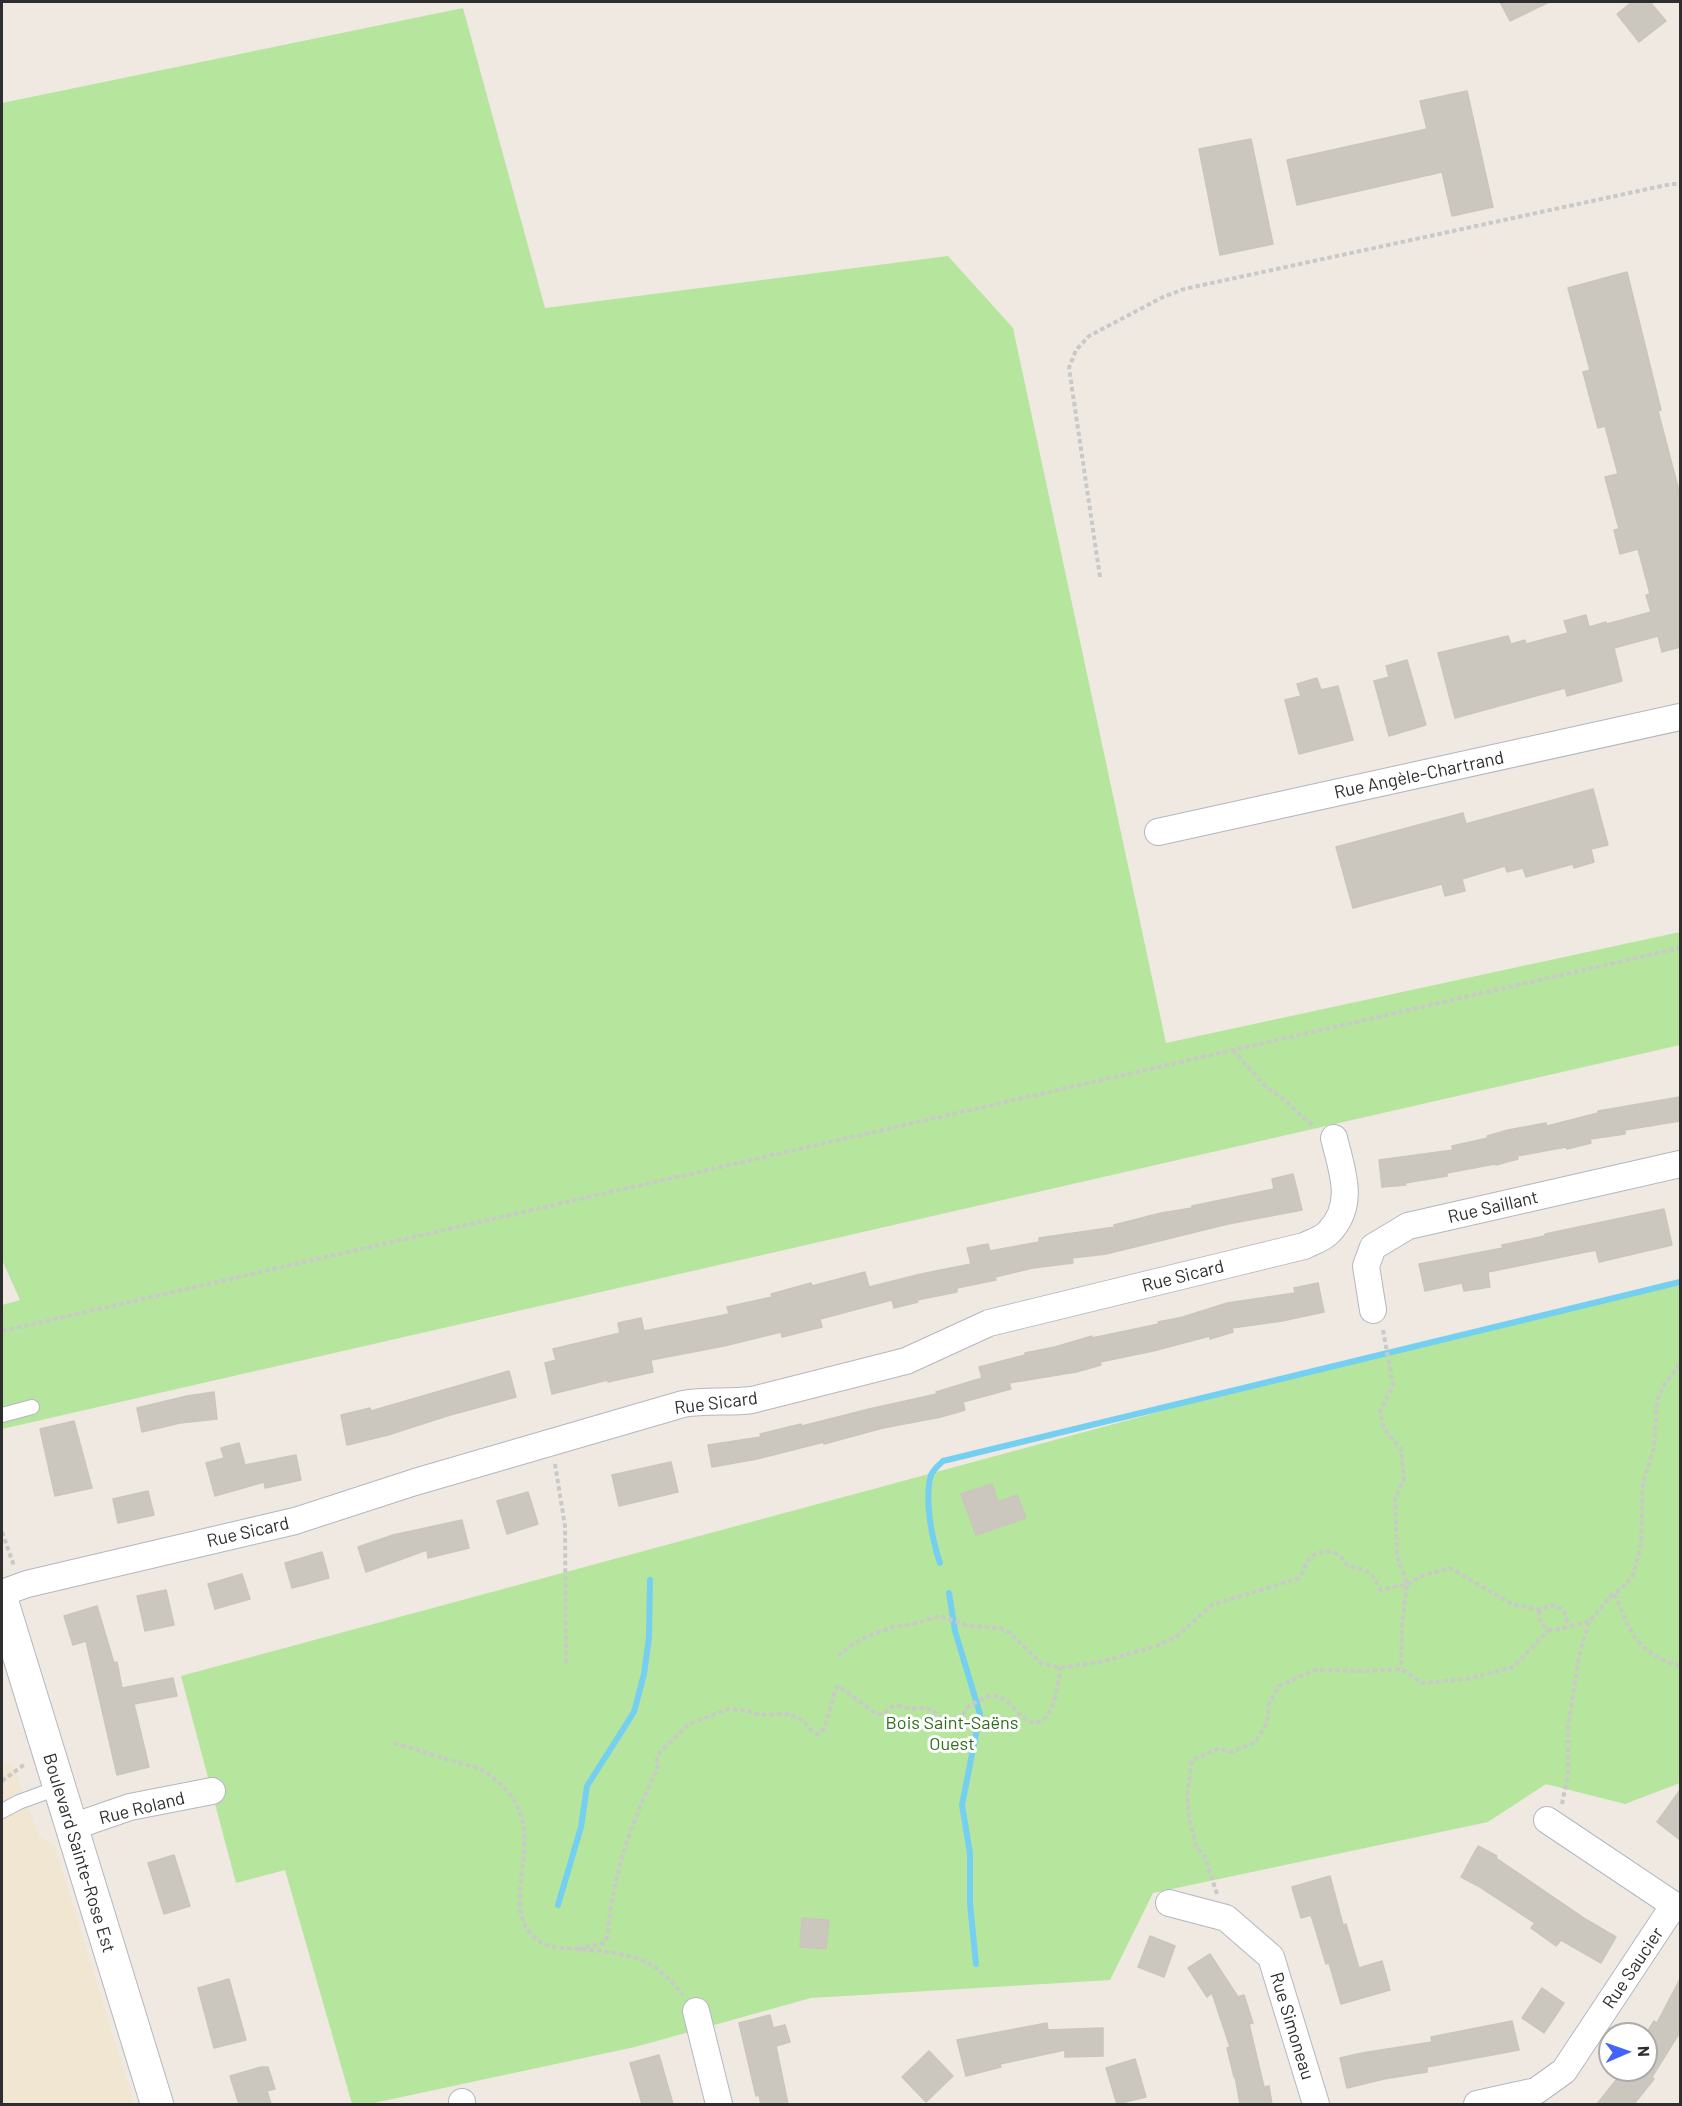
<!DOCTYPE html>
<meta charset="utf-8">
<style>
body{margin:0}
#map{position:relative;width:1682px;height:2106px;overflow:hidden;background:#efe9e1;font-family:Barlow,sans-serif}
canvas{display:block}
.frame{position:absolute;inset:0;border:3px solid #2e2e2e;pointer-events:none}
.north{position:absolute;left:1598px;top:2022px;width:60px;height:60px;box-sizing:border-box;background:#fff;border:2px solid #ababab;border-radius:50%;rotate:88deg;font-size:16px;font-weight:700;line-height:24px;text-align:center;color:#2e2e2e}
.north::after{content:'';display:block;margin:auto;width:21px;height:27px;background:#4264fb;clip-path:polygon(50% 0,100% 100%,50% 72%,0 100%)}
</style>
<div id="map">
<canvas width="1682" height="2106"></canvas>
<div class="frame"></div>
<div class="north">N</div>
</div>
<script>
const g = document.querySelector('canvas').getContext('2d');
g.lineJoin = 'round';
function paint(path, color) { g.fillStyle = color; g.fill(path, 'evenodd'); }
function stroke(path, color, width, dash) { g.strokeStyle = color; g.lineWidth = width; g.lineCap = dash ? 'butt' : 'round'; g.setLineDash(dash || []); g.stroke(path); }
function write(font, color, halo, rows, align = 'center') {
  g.font = font + ' Barlow,sans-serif'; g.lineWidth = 6; g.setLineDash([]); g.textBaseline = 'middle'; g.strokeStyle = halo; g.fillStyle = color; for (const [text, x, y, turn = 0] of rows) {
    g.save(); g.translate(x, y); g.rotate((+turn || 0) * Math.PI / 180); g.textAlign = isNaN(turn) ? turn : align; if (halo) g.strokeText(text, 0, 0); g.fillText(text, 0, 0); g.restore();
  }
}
const education = new Path2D(`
 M12,1763L39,1836L55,1847L134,2104H2V1765Z`);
const green = new Path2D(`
 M463,8L545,308L948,256L1013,328L1166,1043L1680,932V1045L2,1429V1305L20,1300L2,1260V103Z
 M1680,1281V1783L1625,1804L1546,1784L1488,1822L1153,1893L1110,1980L811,1998L635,2047L369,2104H352L285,1870L236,1883L181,1676L1362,1357Z`);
const stream = new Path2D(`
 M940,1563C932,1539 924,1500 931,1475C933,1470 939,1465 943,1461L1680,1282
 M949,1593L955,1631L980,1714L962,1805L970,1853V1903L976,1964
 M558,1905L581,1827L587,1786L634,1712L644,1674L649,1637L650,1580`);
const building = new Path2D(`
 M1500,2H1549L1510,21Z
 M1632,2H1650L1666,21L1639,42L1617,14Z
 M1467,91L1493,207L1452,216L1442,172L1297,205L1287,160L1427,129L1420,101Z
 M1251,139L1273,244L1220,255L1199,149Z
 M1627,272L1661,410L1658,411L1680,495V647L1662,652L1658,636L1614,648L1622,681L1567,696L1565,688L1455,718L1438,653L1508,636L1511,644L1525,640L1526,644L1568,633L1564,621L1586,615L1589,627L1606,622L1607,624L1651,612L1646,595L1650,594L1638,549L1620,554L1614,530L1619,529L1605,477L1618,474L1605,426L1598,428L1583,372L1590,370L1568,288Z
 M1407,660L1426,725L1389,736L1374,681L1389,677L1386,666Z
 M1317,678L1321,690L1338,686L1353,740L1299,754L1285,700L1301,696L1297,684Z
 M1593,789L1608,845L1591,849L1594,862L1574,868L1573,864L1526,877L1523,868L1507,872L1505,866L1462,879L1465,891L1445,896L1442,884L1353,908L1336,847L1463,813L1466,824Z
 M1680,1097V1121L1625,1130V1134L1590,1139L1591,1143L1567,1149L1566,1147L1517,1156L1518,1159L1496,1165L1495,1164L1447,1173V1176L1405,1183L1406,1185L1382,1187L1379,1160L1453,1150L1452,1146L1488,1138L1487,1136L1508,1130L1546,1123L1547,1126L1598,1113V1111Z
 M1293,1174L1302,1210L1228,1224L1106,1254L1072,1258L1073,1263L1033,1268L995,1277L996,1280L957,1288V1292L917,1300L918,1302L894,1308L892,1300L820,1319L822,1327L782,1337L781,1332L724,1346L651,1360L653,1372L608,1382V1380L552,1394L545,1363L556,1360L553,1349L620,1333L618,1323L641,1318L644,1331L729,1314L727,1307L772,1297L771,1294L811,1283L812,1286L865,1272L869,1287L921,1274L971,1264L967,1248L988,1244L990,1251L1039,1242V1238L1115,1227L1114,1225L1161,1213L1192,1208V1206L1274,1189L1272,1179Z
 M1664,1209L1672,1245L1599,1262L1596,1250L1488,1272L1490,1287L1464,1291L1462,1283L1425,1291L1419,1264L1503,1248L1502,1245L1545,1236V1234Z
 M1318,1283L1324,1312L1282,1321L1232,1328L1233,1332L1210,1339V1336L1153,1351L1100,1362L1101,1365L1076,1372L1009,1383L1011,1389L963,1402L965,1410L941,1417L883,1428L824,1444V1442L757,1459L712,1467L708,1445L761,1437L760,1434L801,1424L802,1426L869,1409L937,1394L936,1392L982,1378L979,1367L1025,1355V1353L1055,1347L1092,1336V1338L1159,1324L1158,1322L1183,1317L1227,1303L1295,1293L1294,1288Z
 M509,1371L516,1397L447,1416L388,1435L347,1445L341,1415L370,1408L371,1411Z
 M214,1392L217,1419L180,1423L142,1432L137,1408L187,1396Z
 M74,1421L92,1488L55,1496L40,1429Z
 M239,1443L245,1465L296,1455L301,1480L265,1488L264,1482L215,1496L206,1463L224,1458L221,1448Z
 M671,1462L678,1492L619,1506L612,1475Z
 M992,1484L998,1502L1017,1495L1026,1518L976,1535L961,1494Z
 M148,1491L154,1515L118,1523L113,1499Z
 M528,1492L538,1524L507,1534L497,1501Z
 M462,1520L469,1548L428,1558L427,1550L366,1572L358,1547L393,1535Z
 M322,1552L329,1578L292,1588L285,1563Z
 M242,1574L250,1599L215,1609L208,1584Z
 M166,1590L174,1625L145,1631L137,1596Z
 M97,1606L114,1663L117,1662L122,1688L173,1678L177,1696L134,1704L149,1767L117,1775L86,1641L73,1645L64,1616Z
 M1680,1790V1840L1657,1822Z
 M1478,1846L1497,1856L1496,1858L1587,1920L1616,1937L1601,1963L1561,1940L1556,1946L1531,1928L1535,1923L1480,1887L1461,1877Z
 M174,1855L190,1906L164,1914L148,1863Z
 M1330,1876L1343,1925L1346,1924L1359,1968L1382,1961L1390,1990L1341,2004L1329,1963L1326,1964L1311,1915L1301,1918L1292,1887Z
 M802,1918L829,1920L826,1949L800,1947Z
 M1150,1936L1175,1946L1164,1977L1138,1967Z
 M1210,1954L1238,1997L1244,1995L1253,2023L1249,2024L1264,2087L1269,2086L1272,2104H1240L1235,2076L1234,2077L1227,2048L1230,2047L1212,1993L1207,1997L1188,1968Z
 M229,1979L246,2040L214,2048L198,1988Z
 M1680,1979V2032L1652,2077L1654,2079L1634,2104H1597L1624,2070H1646V2034L1654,2021L1657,2023Z
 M1542,1988L1564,2003L1544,2033L1522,2018Z
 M770,2015L773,2028L785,2025L790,2042L776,2046L788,2104H761L759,2095L756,2096L739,2023Z
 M1512,2021L1519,2050L1427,2067V2072L1384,2079L1347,2088L1340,2058L1362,2053L1432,2042L1431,2037Z
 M1047,2023L1048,2030L1103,2028V2056L1065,2057V2050L1000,2064L1001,2067L966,2076L957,2040Z
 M929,2051L953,2076L926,2102L902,2077Z
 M659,2055L673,2104H642L630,2063Z
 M1135,2059L1146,2097L1117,2104L1106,2068Z
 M261,2067H268L275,2089L267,2091L271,2104H239L230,2076Z`);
const path = new Path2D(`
 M1100,577L1069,368L1076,350L1089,336L1163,297L1184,289L1671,184H1680
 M1233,1050L1265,1086L1283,1099L1314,1127
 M1383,1330L1393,1385L1380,1412L1384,1429L1401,1449L1404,1479L1395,1498L1397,1555L1407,1584L1402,1627L1401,1669
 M2,1331L1680,948
 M555,1464L565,1526L566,1666
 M2,1532L14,1566
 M1615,1594C1630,1633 1638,1654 1680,1666
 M1540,1610C1538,1619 1541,1624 1549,1630C1561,1630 1575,1624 1589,1622
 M838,1656L852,1645L868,1636L893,1627L914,1624L939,1616L970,1626L1000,1628L1010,1633L1041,1663L1060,1668L1105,1661L1156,1646L1176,1637L1212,1605L1299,1578C1304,1572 1305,1563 1311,1557C1319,1550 1334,1549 1342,1558C1345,1561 1344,1563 1348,1565C1356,1569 1368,1568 1374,1578C1377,1582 1376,1585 1381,1590L1407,1584L1424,1575L1450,1568L1512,1604L1540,1610L1552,1605L1562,1609L1567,1617L1566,1625
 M394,1743C416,1750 438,1756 459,1763C467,1765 478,1767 485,1772C565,1824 492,1894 533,1936C546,1949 562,1948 579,1949C597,1950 630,1954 646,1962C661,1969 673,1983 683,1995
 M2,1781L25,1764
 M1562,1804L1568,1774V1726L1580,1652L1589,1622L1610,1597L1624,1586L1633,1575L1641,1545L1643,1482L1654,1448L1657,1401L1664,1385L1680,1364
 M1217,1894L1205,1857L1196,1846L1189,1817L1187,1795L1192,1760L1217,1749L1232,1752L1255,1742L1267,1723L1269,1703L1279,1686L1315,1670L1363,1671L1401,1669L1422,1683L1467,1679L1513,1667L1549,1630
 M578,1949L604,1943L607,1938C612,1878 631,1822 658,1767L656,1762L660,1752L689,1724L728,1709L746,1710L760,1715L789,1714L804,1721L811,1730L818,1734L824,1729L836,1688L839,1686L876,1714H883L892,1707L898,1706L910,1709L924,1708L933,1710L945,1722L961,1727L965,1709C973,1704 987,1695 995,1696C1008,1697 1015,1712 1025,1719C1052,1737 1059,1683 1060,1668`);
const service = new Path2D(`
 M2,1415L32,1407
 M2,1811L19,1802L60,1787`);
const minor = new Path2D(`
 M1158,832L1680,717
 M1373,1310L1366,1266L1373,1247L1408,1226L1680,1164
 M2,1593L27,1584L295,1521L415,1482L683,1404C706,1400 729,1403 752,1400L906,1361L989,1323L1304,1246C1312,1242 1323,1239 1329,1232C1356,1204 1342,1171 1334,1138
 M1547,1820L1680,1909
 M72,1827L130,1807L212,1791
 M1169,1903L1226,1918L1271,1957L1316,2104
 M696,2011L719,2104
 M462,2102V2104
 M1477,2104L1536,2091L1564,2071L1674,1905`);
const tertiary = new Path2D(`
 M2,1601L157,2104`);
const streetNames = [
 ["Rue Angèle-Chartrand",1419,775,-12],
 ["Rue Saillant",1493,1207,-13],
 ["Rue Sicard",1183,1276,-14],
 ["Rue Sicard",716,1403,-7],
 ["Rue Sicard",248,1532,-13],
 ["Rue Roland",142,1808,-14],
 ["Boulevard Sainte-Rose Est",79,1853,73],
 ["Rue Saucier",1633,1968,-56],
 ["Rue Simoneau",1292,2026,73]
];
const parkNames = [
 ["Bois Saint-Saëns",952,1723],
 ["Ouest",952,1744]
];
paint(education, '#f0e6d1');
paint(green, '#b6e59e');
stroke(stream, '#75cff0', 6);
paint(building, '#cbc7bf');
stroke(building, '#cbc5ba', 1.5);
stroke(service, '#b4b7c1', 16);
stroke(minor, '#b4b7c1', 28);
stroke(tertiary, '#b4b7c1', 34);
stroke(path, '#c9c9c9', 4, [4.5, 3]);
stroke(service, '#fff', 14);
stroke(minor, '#fff', 26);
stroke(tertiary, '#fff', 32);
write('18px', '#2e2e2e', '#fff', streetNames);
write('18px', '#2c6e1b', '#fff', parkNames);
</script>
